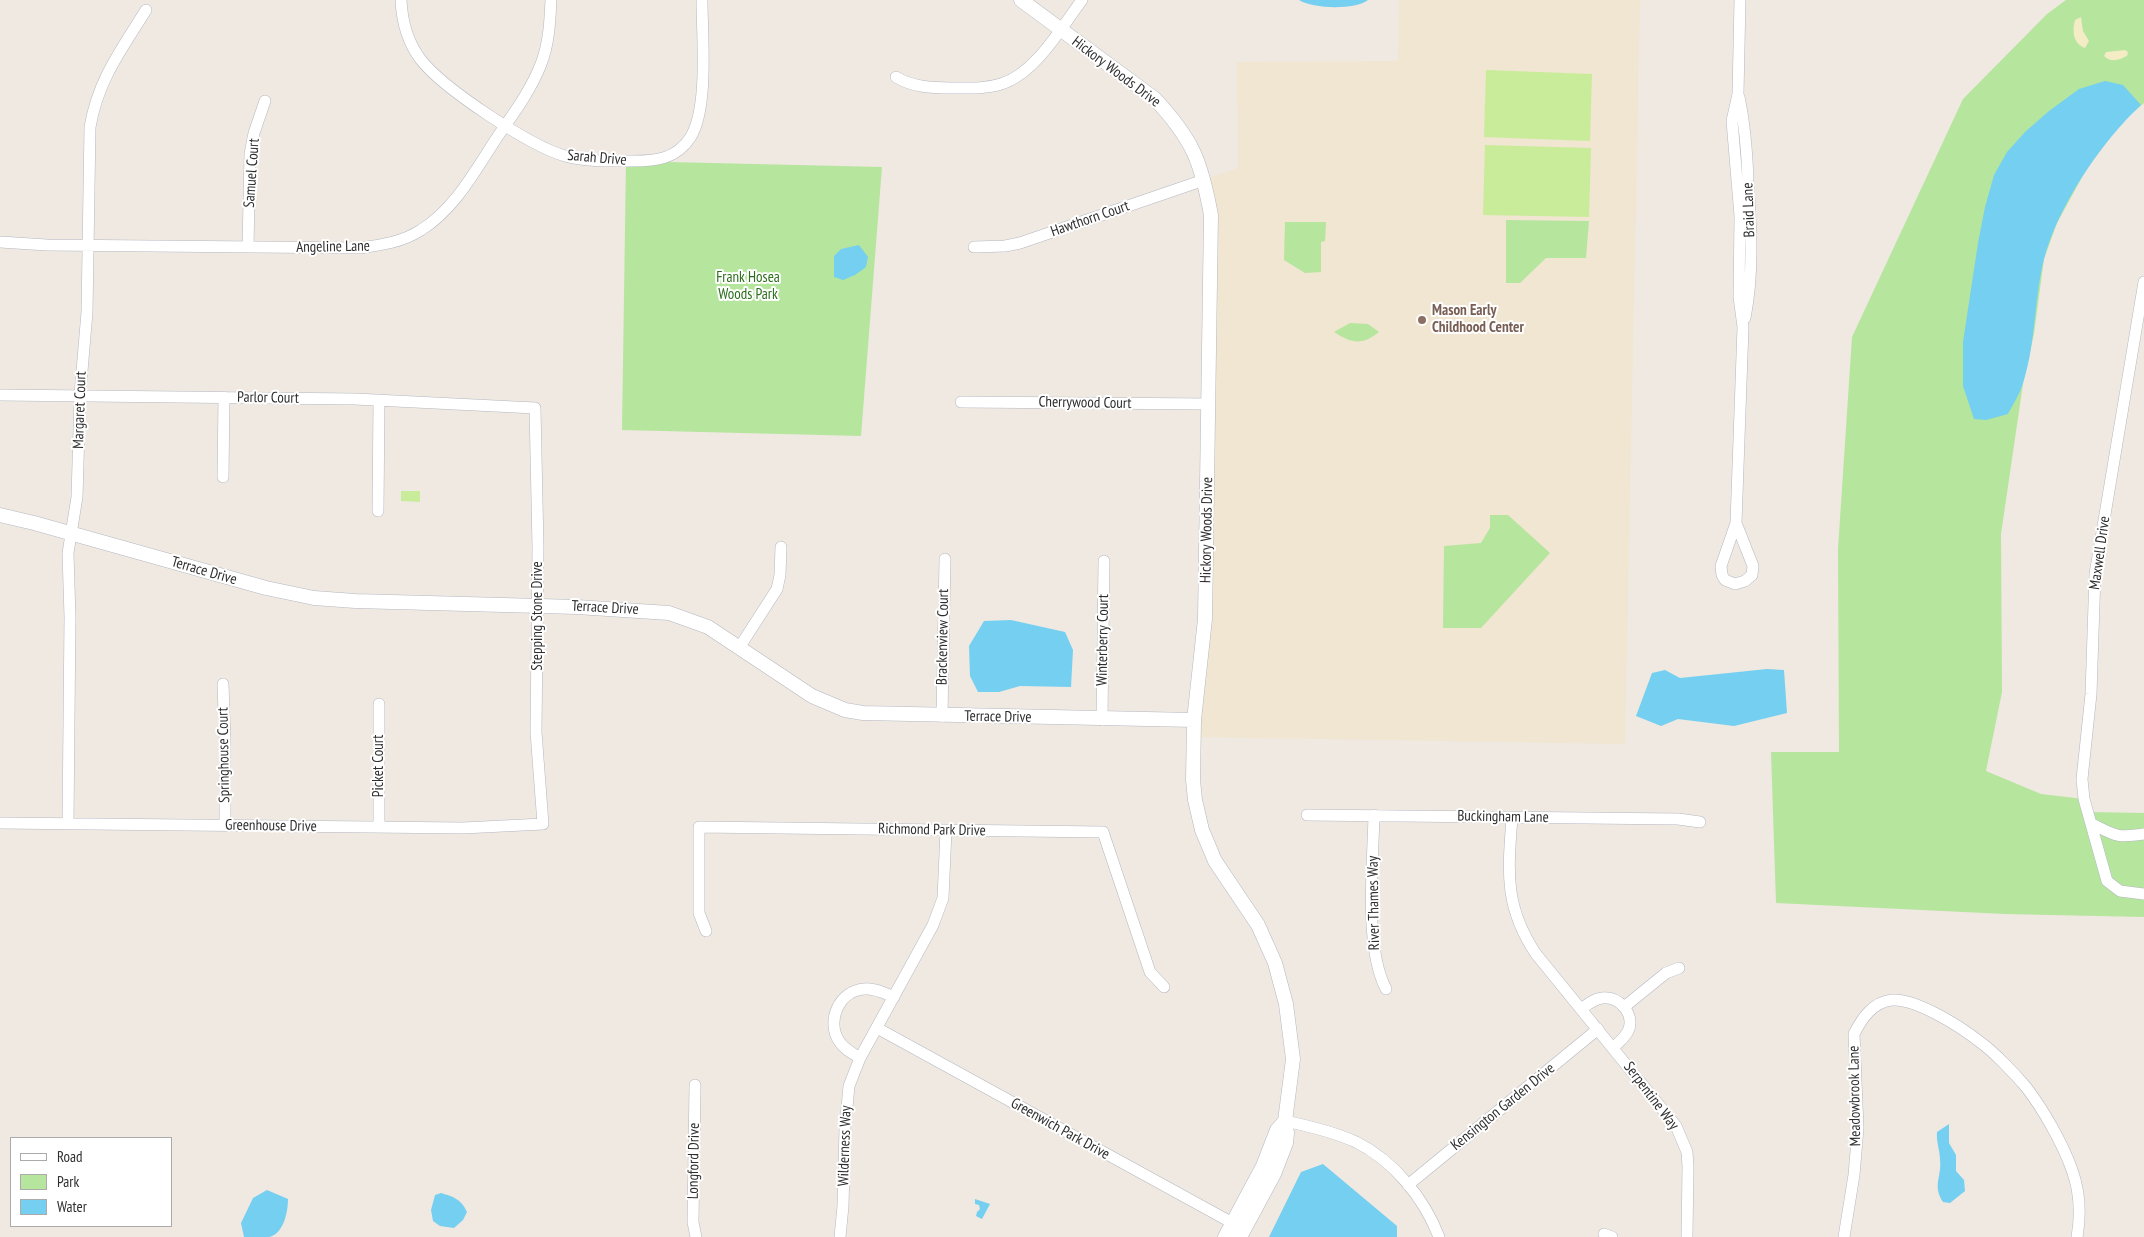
<!DOCTYPE html>
<style>
body{margin:0}
#map{position:relative;width:2144px;height:1237px;overflow:hidden;background:#efe9e1;font-family:"PT Sans Narrow",sans-serif}
canvas{display:block}
.legend{position:absolute;left:10px;top:1137px;width:162px;height:90px;box-sizing:border-box;background:#fff;border:1px solid #ababab;margin:0;padding:6px 9px;list-style:none;font-size:15px;color:#2e2e2e}
.legend li{display:flex;align-items:center;gap:10px;height:25px}
.legend b{width:25px;border:1px solid #ababab}
</style>
<div id="map">
<canvas width="2144" height="1237"></canvas>
<ul class="legend">
<li><b style="height:6px;background:#fff"></b>Road</li>
<li><b style="height:14px;background:#b6e59e"></b>Park</li>
<li><b style="height:14px;background:#75cff0"></b>Water</li>
</ul>
</div>
<script>
const g = document.querySelector('canvas').getContext('2d');
g.lineJoin = 'round';
function paint(path, color) { g.fillStyle = color; g.fill(path, 'evenodd'); }
function stroke(path, color, width, dash) { g.strokeStyle = color; g.lineWidth = width; g.lineCap = dash ? 'butt' : 'round'; g.setLineDash(dash || []); g.stroke(path); }
function write(font, color, halo, rows, align = 'center') {
  g.font = font + ' "PT Sans Narrow",sans-serif'; g.lineWidth = 4; g.setLineDash([]); g.textBaseline = 'middle'; g.strokeStyle = halo; g.fillStyle = color; for (const [text, x, y, turn = 0] of rows) {
    g.save(); g.translate(x, y); g.rotate((+turn || 0) * Math.PI / 180); g.textAlign = isNaN(turn) ? turn : align; if (halo) g.strokeText(text, 0, 0); g.fillText(text, 0, 0); g.restore();
  }
}
const education = new Path2D(`
 M1399,0H1640L1625,744L1194,737L1203,640L1212,236L1204,180L1238,168L1237,62L1398,61Z`);
const green = new Path2D(`
 M2066,0H2144V103L2121,123L2086,170L2057,223L2044,259L2034,334L2023,384L2001,534L2002,692L1986,771L2041,794L2084,799L2088,812L2144,813V917L2005,914L1776,903L1771,752H1839L1838,549L1852,337L1963,99L2047,14Z
 M626,161L882,167L861,436L622,430Z
 M1506,220L1589,221L1586,258H1546L1520,283H1506Z
 M1285,222H1326L1325,241L1321,242V272L1305,273L1284,260Z
 M1350,323L1368,324L1379,332C1362,346 1351,343 1334,332Z
 M1490,515H1508L1550,553L1481,628H1443L1444,546L1481,543L1490,528Z`);
const sand = new Path2D(`
 M2081,17L2083,31L2089,41L2085,48C2073,44 2072,30 2075,20Z
 M2125,50L2128,52L2127,56C2119,60 2111,63 2104,56L2106,52Z`);
const pitch = new Path2D(`
 M1486,70L1592,74L1590,141L1484,137Z
 M1485,145L1591,148L1589,217L1483,215Z
 M401,491H420V502L401,501Z`);
const water = new Path2D(`
 M1299,0H1368C1355,10 1313,9 1299,0Z
 M2105,81L2123,85L2141,105C2101,142 2058,206 2044,259C2034,299 2036,343 2023,383C2020,394 2013,404 2008,414L1986,420L1974,419L1963,386V342L1978,243L1985,207L1994,175L2007,152L2025,132L2049,111L2079,89Z
 M859,245L868,257L866,267L855,275L843,280L834,277V256L841,249Z
 M1011,620L1065,632L1073,650L1071,687L1020,686L999,692H978L970,676L969,646L984,621Z
 M1767,669L1784,670L1787,713L1734,726L1678,719L1661,726L1636,716L1652,673L1665,670L1680,678Z
 M1949,1124V1143L1956,1155V1171L1964,1180L1965,1191L1950,1203L1943,1202C1932,1185 1942,1177 1940,1160C1940,1150 1936,1142 1937,1132Z
 M1323,1164L1397,1226V1237H1269L1301,1172Z
 M267,1190L288,1199C288,1211 284,1234 269,1237C262,1237 252,1237 244,1237L241,1223L253,1198Z
 M441,1193C454,1197 461,1199 467,1212L463,1220L454,1228L440,1226L433,1221L431,1210L435,1195Z
 M975,1199L990,1204L982,1219L976,1216L977,1212L980,1209L979,1205L975,1204Z`);
const minor = new Path2D(`
 M401,0C402,22 408,43 421,60C444,89 530,146 565,156C587,162 611,161 633,161C656,161 676,159 690,138C709,109 702,36 702,0
 M896,77C912,87 932,88 951,88C968,88 985,89 1001,84C1035,74 1061,28 1082,0
 M1739,97C1745,125 1747,152 1748,181C1751,226 1754,273 1745,318
 M0,242L47,245L360,248C381,245 403,242 421,230C456,208 476,169 498,136C514,113 531,90 541,64C549,44 550,21 551,0
 M248,247L250,154L254,133L265,101
 M974,247L1005,246L1020,243L1204,180
 M2144,282L2095,574L2091,694L2082,779L2084,799L2107,881L2120,891L2144,894
 M0,395L355,399L535,408L538,547L536,732L543,824L463,828L0,823
 M961,402L1209,404
 M223,477L224,397
 M378,511L379,400
 M1736,523L1753,566L1752,575L1745,581L1735,584L1725,580L1722,575L1721,566L1736,523L1743,327L1739,297L1740,216L1732,121L1738,94L1740,0
 M739,648L777,589L780,575L781,547
 M223,684L225,741V825
 M379,704V827
 M942,716L945,559
 M1102,720L1104,561
 M1307,815L1678,819L1700,822
 M1374,815C1373,864 1364,947 1386,989
 M1512,817C1508,872 1504,906 1536,954L1676,1126L1687,1152L1688,1167L1687,1237
 M68,823L70,617L68,553L77,497L80,395L87,312L90,127C98,80 121,50 146,10
 M2092,824C2116,836 2117,838 2144,834
 M706,931L699,913V827L1103,832L1150,972L1164,987
 M1624,1007L1666,973L1679,968
 M1581,1009C1588,1004 1594,999 1602,998C1619,996 1634,1013 1629,1029C1626,1037 1619,1042 1613,1048
 M877,1028L1238,1226
 M860,1058C852,1053 844,1049 839,1041C826,1021 839,991 864,989C875,988 884,993 894,997
 M695,1085L693,1222L696,1237
 M1285,1121C1309,1126 1334,1132 1356,1142C1394,1161 1424,1198 1439,1237
 M1408,1185L1598,1029
 M1604,1234L1612,1237
 M840,1237L843,1206L845,1128L849,1086L860,1058L933,925L943,898L946,831
 M1844,1237L1854,1175L1858,1128L1854,1034C1862,1018 1873,1002 1892,1000C1916,998 1961,1027 1980,1042C1993,1051 2015,1074 2026,1087C2043,1109 2063,1144 2072,1170C2080,1192 2081,1214 2077,1237`);
const tertiary = new Path2D(`
 M1021,0L1155,99C1193,140 1201,161 1211,215L1205,619L1194,720L1193,780L1195,800L1202,830L1215,861L1258,925L1275,963L1286,1004L1293,1059L1285,1121L1287,1133L1286,1143L1274,1174L1240,1237
 M0,515L34,523L266,588L314,598L355,601L577,607L669,613L708,627L812,696L845,710L863,713L1194,720
 M1225,1237L1263,1166L1277,1130L1285,1121`);
const markers = [
 [1422,320,5,"#8d6e63"]
];
const streetNames = [
 ["Hickory Woods Drive",1116,72,37],
 ["Sarah Drive",597,158,5],
 ["Samuel Court",252,173,-86],
 ["Braid Lane",1749,210,-92],
 ["Hawthorn Court",1090,219,-19],
 ["Angeline Lane",333,247,-1],
 ["Parlor Court",268,398,1],
 ["Cherrywood Court",1085,403,1],
 ["Margaret Court",80,410,-88],
 ["Hickory Woods Drive",1207,530,-89],
 ["Maxwell Drive",2100,553,-82],
 ["Terrace Drive",204,571,16],
 ["Terrace Drive",605,608,3],
 ["Stepping Stone Drive",538,616,-90],
 ["Brackenview Court",943,637,-89],
 ["Winterberry Court",1103,640,-89],
 ["Terrace Drive",998,717,1],
 ["Springhouse Court",224,755,-91],
 ["Picket Court",379,766,-90],
 ["Buckingham Lane",1503,817,1],
 ["Greenhouse Drive",271,826,1],
 ["Richmond Park Drive",932,830,1],
 ["River Thames Way",1374,903,-91],
 ["Serpentine Way",1651,1096,53],
 ["Meadowbrook Lane",1855,1096,-91],
 ["Kensington Garden Drive",1503,1107,-39],
 ["Greenwich Park Drive",1060,1129,29],
 ["Wilderness Way",845,1146,-88],
 ["Longford Drive",694,1161,-89]
];
const parkNames = [
 ["Frank Hosea",748,278],
 ["Woods Park",748,295]
];
const educationNames = [
 ["Mason Early",1432,311],
 ["Childhood Center",1432,328]
];
paint(education, '#f0e6d1');
paint(green, '#b6e59e');
paint(sand, '#f3ecc5');
paint(pitch, '#c9ec9a');
paint(water, '#75cff0');
stroke(minor, '#b4b7c1', 12);
stroke(tertiary, '#b4b7c1', 15);
stroke(minor, '#fff', 11);
stroke(tertiary, '#fff', 14);
for (const [x, y, r, color] of markers) { const dot = new Path2D(); dot.arc(x, y, r, 0, 2 * Math.PI); g.fillStyle = color; g.fill(dot); stroke(dot, '#fff', 2); }
write('15px', '#2e2e2e', '#fff', streetNames);
write('15px', '#2c6e1b', '#fff', parkNames);
write('bold 15px', '#785e54', '#fff', educationNames, 'left');
</script>
